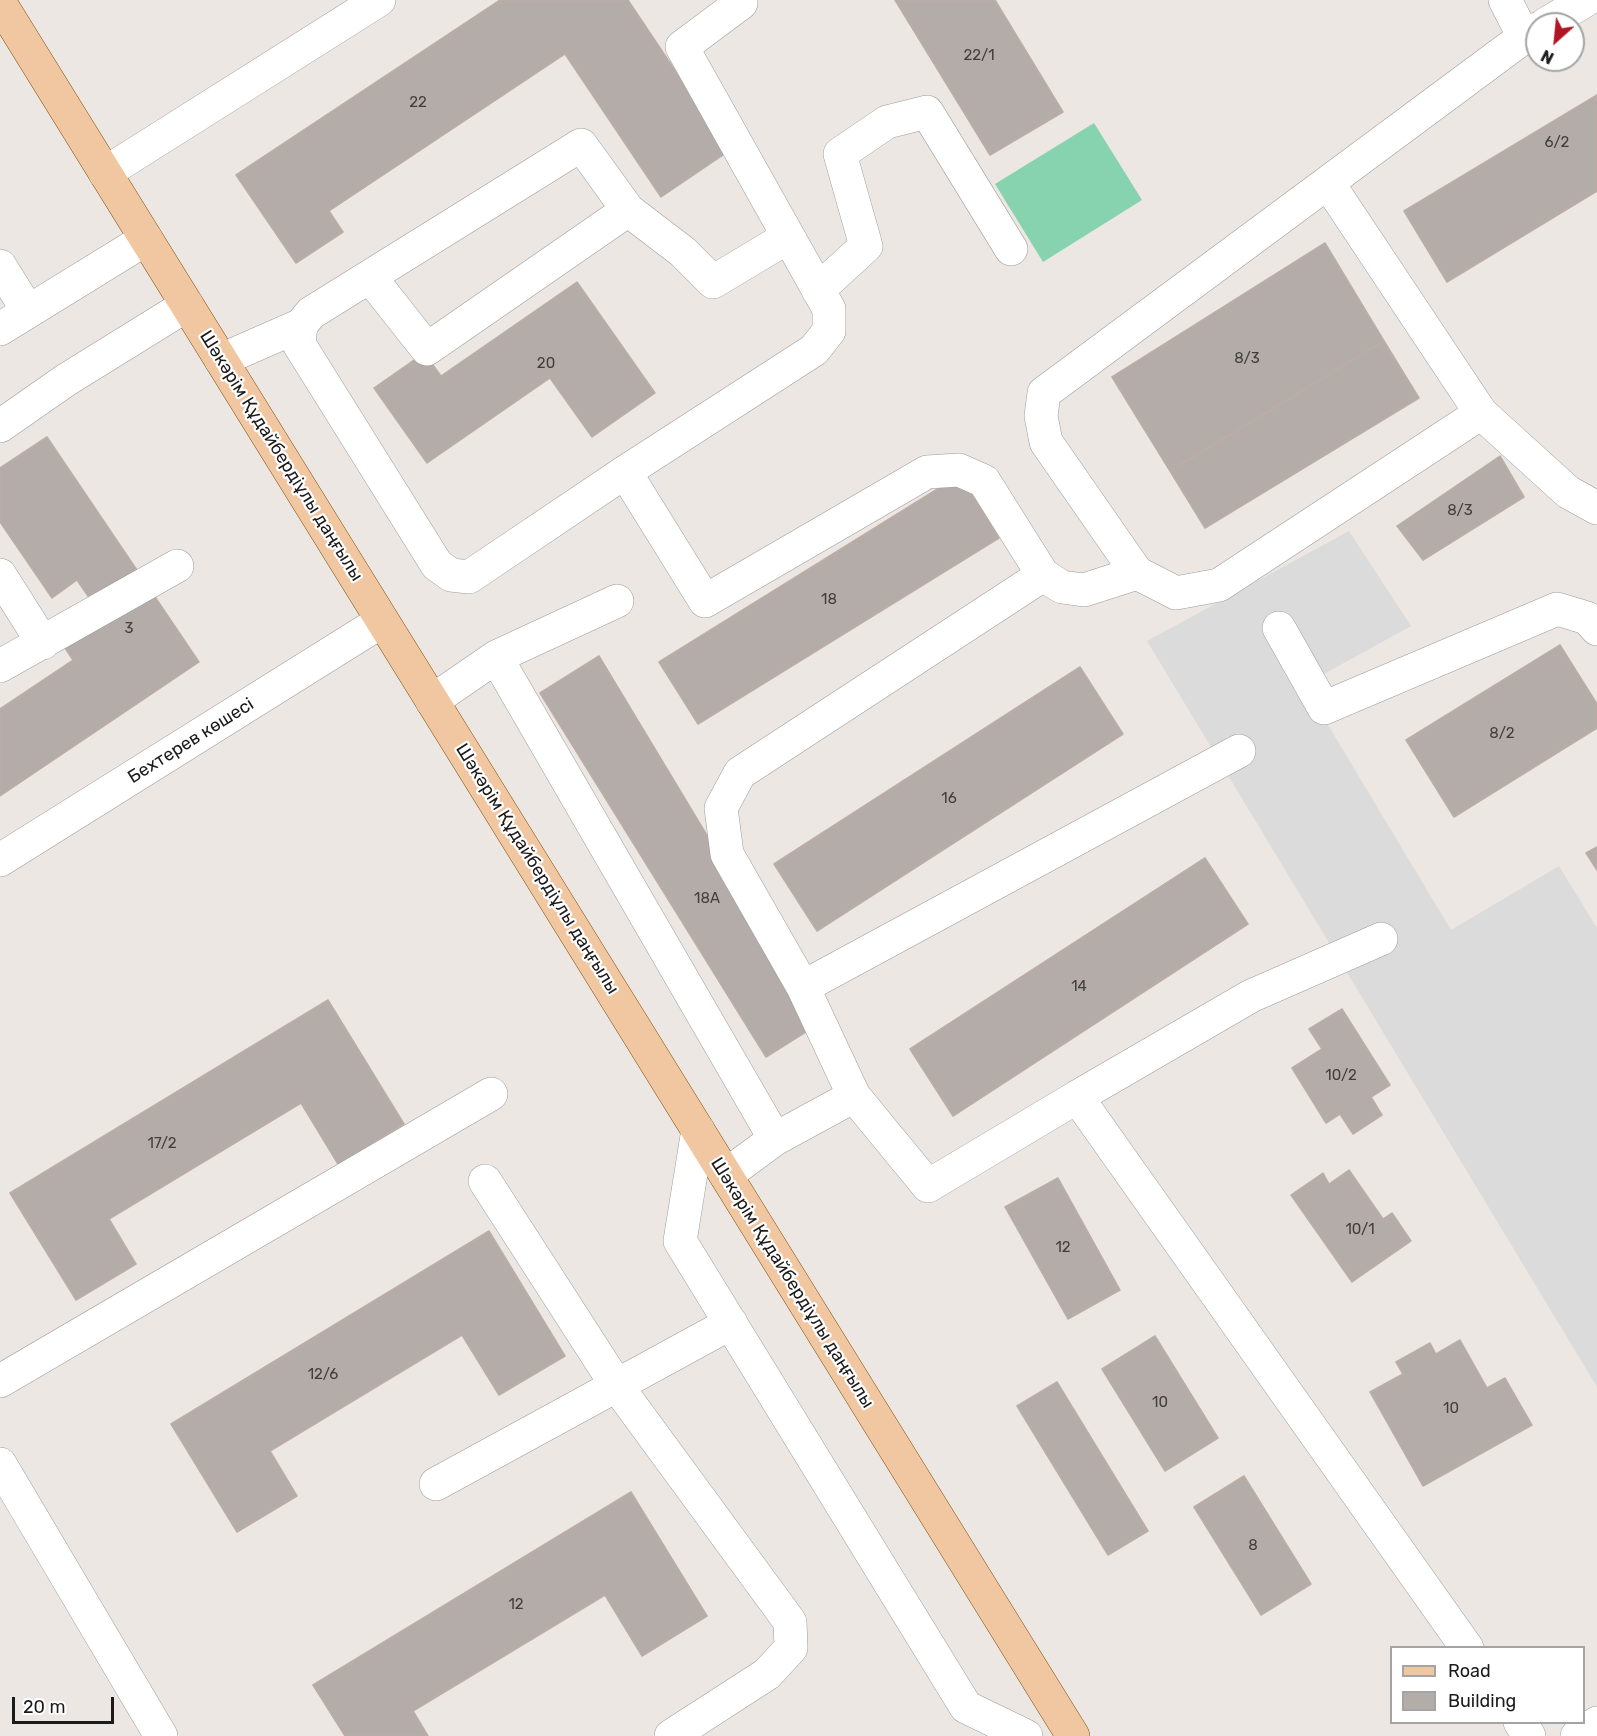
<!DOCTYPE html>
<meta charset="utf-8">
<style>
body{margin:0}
#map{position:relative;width:1597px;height:1736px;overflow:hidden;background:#ece7e2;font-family:Rubik,sans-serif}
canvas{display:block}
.legend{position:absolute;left:1390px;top:1646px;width:195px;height:78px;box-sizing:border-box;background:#fff;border:2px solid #a4a4a4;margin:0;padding:8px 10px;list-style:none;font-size:18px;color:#1b1b1b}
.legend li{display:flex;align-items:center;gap:12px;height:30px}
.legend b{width:30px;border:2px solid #a4a4a4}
.north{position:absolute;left:1525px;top:12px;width:60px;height:60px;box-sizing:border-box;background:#fff;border:2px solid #a4a4a4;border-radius:50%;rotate:207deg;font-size:16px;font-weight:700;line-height:24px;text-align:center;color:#1b1b1b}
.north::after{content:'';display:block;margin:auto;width:21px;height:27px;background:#b11625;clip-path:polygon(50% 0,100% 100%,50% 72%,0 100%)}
.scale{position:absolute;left:12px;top:1697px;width:102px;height:27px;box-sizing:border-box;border:3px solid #1b1b1b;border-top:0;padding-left:8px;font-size:18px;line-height:21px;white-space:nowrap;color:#1b1b1b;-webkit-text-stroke:4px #fff;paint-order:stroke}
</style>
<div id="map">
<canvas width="1597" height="1736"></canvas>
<ul class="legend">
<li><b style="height:8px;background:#f1c7a2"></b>Road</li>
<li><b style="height:16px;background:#b4aca8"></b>Building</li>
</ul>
<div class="north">N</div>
<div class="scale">20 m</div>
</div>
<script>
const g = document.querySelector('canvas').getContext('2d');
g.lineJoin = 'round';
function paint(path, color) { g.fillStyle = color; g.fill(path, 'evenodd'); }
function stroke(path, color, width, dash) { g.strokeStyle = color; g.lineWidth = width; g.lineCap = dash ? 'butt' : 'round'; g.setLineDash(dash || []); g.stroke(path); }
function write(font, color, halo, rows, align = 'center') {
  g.font = font + ' Rubik,sans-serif'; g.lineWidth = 4.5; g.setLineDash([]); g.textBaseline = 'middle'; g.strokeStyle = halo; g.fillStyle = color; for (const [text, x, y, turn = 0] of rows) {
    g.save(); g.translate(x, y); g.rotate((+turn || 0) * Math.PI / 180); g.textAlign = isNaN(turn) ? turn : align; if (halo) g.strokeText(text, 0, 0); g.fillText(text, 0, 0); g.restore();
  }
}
const pitch = new Path2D(`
 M1094,123L1142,200L1043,262L995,184Z`);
const parking = new Path2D(`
 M1349,531L1411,626L1304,685L1451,930L1559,866L1597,928V1387L1147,641Z`);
const building = new Path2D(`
 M500,0H628L729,151L661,197L565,54L329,211L343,232L296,263L236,175Z
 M895,0H995L1063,112L990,155Z
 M1597,95V191L1447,282L1404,211Z
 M1325,243L1384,341L1170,471L1112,377Z
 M577,282L655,393L592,437L550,378L427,463L374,388L424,353L441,376Z
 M1384,341L1419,398L1205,528L1170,471Z
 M47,437L199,662L0,796V709L73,660L61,642L101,615L77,580L52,598L0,522V468Z
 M1500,456L1524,497L1423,560L1397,526Z
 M960,475L999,538L698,724L659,662Z
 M1560,645L1597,704V728L1454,817L1406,740Z
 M599,656L820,1023L766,1057L540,693Z
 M1080,667L1123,734L817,931L774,864Z
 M1597,847V870L1586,853Z
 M1205,858L1248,924L953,1116L910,1049Z
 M328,1000L404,1124L338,1164L301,1103L109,1219L136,1264L76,1300L10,1193Z
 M1342,1009L1390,1085L1371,1097L1382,1115L1353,1134L1340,1114L1326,1123L1292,1068L1322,1049L1309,1029Z
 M1349,1170L1383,1219L1392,1213L1411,1241L1352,1282L1291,1195L1323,1173L1329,1184Z
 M1058,1178L1120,1290L1068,1319L1005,1207Z
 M489,1231L565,1356L499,1395L462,1335L270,1451L297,1496L237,1532L171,1424Z
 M1155,1336L1218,1438L1165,1471L1102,1369Z
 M1460,1340L1487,1388L1505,1378L1532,1425L1423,1486L1370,1392L1403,1374L1396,1362L1430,1343L1436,1354Z
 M1057,1382L1148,1531L1108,1555L1017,1406Z
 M1244,1476L1311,1584L1261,1615L1194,1507Z
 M631,1492L707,1616L642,1656L605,1595L413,1711L428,1736H345L313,1685Z`);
const minor = new Path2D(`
 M739,0L741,3L682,47L829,309V331L814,350L625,472L469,577L451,575L437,565L299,344L301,325L311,313L581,145L628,210L683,252L713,282L788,237
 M1505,0L1524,37
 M1546,24L1586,0
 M105,173L379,0
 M1328,183L1481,413L1568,492L1597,508
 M0,266L28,311
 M370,277L427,349L628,210
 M818,290L866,246L840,154L887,122L927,112L1011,249
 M0,329L146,239
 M221,360L301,325
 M1481,413L1219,585L1176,593L1137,573L1046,442L1041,416L1044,393L1524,37L1537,29
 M0,426L66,380L187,305
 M625,472L705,601L927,472L959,470L984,481L1043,575L1062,587L1084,590L1137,573
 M0,575L43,643
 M1279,628L1324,708L1557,609L1587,618L1597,629
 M496,657L617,601
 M0,666L177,566
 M432,701L496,657L775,1139
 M0,860L382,621
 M803,987L1239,751
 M854,1096L803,987L727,854L721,808L740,773L1043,575
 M1077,1097L1251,996L1381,939
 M698,1130L680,1241L966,1707L1026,1736
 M726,1175L775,1139L854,1096L928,1186L1077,1097L1467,1648
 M485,1181L617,1386L790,1622L791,1648L767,1674L671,1736
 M0,1381L491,1094
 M0,1464L161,1736
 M436,1484L731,1323
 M1520,1722L1529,1736
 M1577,1736L1597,1723`);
const major = new Path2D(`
 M0,3L1073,1736`);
const numberNames = [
 ["22/1",979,56],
 ["22",418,103],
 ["6/2",1557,143],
 ["8/3",1247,359],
 ["20",546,364],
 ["8/3",1460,511],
 ["18",829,600],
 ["3",129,629],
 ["8/2",1502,734],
 ["16",949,799],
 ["18А",707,899],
 ["14",1079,987],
 ["10/2",1341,1076],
 ["17/2",162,1144],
 ["10/1",1360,1230],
 ["12",1063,1248],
 ["12/6",323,1375],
 ["10",1160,1403],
 ["10",1451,1409],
 ["8",1253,1546],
 ["12",516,1605]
];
const streetNames = [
 ["Шәкәрім Құдайбердіұлы даңғылы",281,456,58],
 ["Бехтерев көшесі",191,741,-32],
 ["Шәкәрім Құдайбердіұлы даңғылы",537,869,58],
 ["Шәкәрім Құдайбердіұлы даңғылы",792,1283,58]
];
paint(pitch, '#88d3af');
paint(parking, '#dbdbdb');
paint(building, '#b4aca8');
stroke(building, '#bcada6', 1.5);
stroke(minor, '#9c9c9c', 34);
stroke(major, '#835210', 34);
stroke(minor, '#fff', 33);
stroke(major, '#f1c7a2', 33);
write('15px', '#413f3e', null, numberNames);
write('18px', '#1b1b1b', '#fff', streetNames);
</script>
